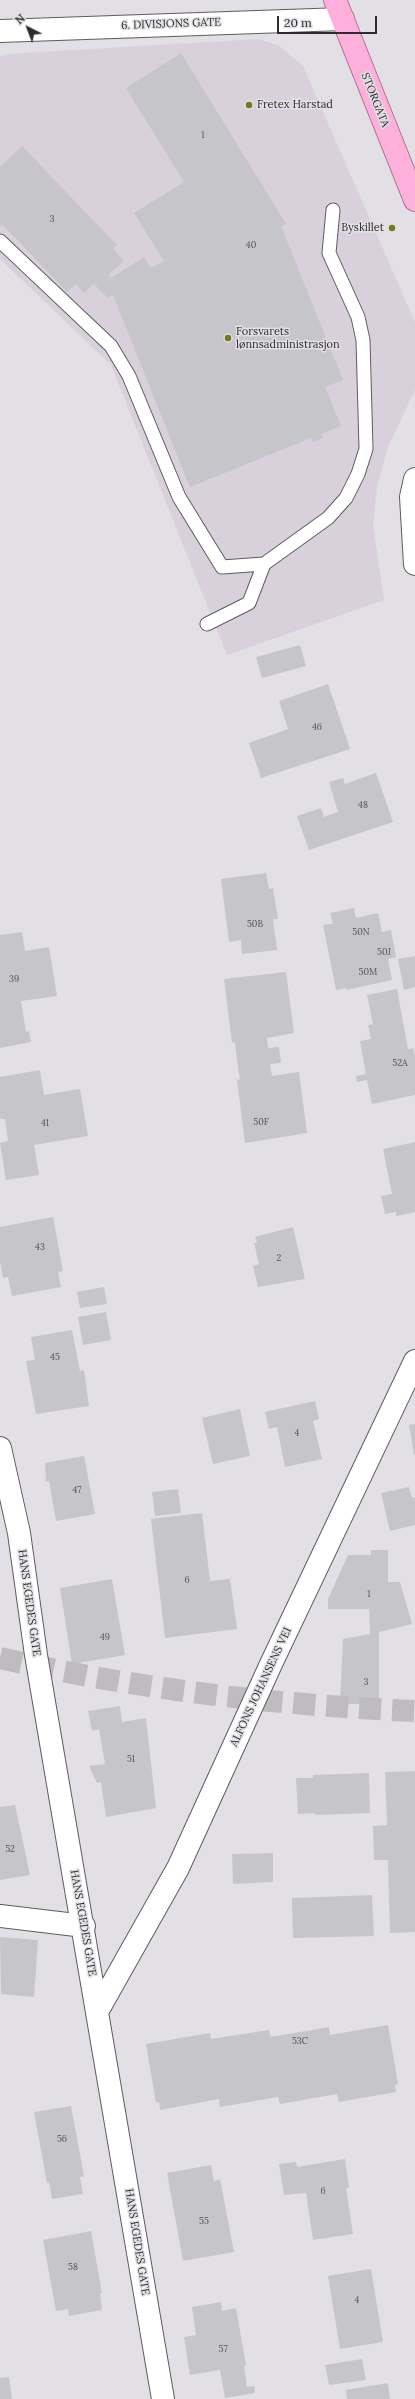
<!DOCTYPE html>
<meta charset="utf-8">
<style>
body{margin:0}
#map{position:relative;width:415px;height:2399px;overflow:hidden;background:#e2e0e4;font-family:Lora,serif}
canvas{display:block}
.north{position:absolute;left:8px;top:8px;width:40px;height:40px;-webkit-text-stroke:3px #e2e0e4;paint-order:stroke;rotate:318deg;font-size:11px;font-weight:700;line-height:16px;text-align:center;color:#2d2c2d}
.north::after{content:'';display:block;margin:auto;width:14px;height:18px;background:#2d2c2d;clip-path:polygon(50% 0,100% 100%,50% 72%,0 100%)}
.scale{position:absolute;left:277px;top:16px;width:100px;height:18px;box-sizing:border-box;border:2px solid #2d2c2d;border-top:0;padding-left:5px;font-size:12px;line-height:14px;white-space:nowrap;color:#2d2c2d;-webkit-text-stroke:3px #e2e0e4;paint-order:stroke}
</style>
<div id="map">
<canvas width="415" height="2399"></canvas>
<div class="north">N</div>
<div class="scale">20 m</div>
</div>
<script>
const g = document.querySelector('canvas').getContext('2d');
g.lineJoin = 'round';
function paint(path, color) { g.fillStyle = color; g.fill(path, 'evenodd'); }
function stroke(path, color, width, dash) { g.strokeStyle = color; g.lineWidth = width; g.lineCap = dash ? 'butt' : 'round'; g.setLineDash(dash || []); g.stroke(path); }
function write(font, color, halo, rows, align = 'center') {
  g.font = font + ' Lora,serif'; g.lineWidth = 3; g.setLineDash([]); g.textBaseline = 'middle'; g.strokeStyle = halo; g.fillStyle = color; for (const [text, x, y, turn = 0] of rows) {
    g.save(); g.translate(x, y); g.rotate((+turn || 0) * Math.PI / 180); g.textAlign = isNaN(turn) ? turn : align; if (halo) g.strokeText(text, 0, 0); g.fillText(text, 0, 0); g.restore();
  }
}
const built = new Path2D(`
 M258,39L278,45L303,66L415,322V390L388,447L377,487L373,524L384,600L227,655L111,365L0,259V57L7,54Z`);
const building = new Path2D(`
 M181,53L286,224L281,226L343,380L325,387L341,426L322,434L323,438L313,442L311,438L190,487L113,295L108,298L94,284L84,293L76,284L67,292L2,224L0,226V167L22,146L117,245L113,249L124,261L108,275L111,278L144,257L151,268L164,261L134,213L184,182L126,88Z
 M300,645L306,666L262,678L256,657Z
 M328,684L350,749L261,778L249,743L288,729L279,701Z
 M376,773L393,822L309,850L297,816L321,808L324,817L338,812L329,782L343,778L345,784Z
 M266,873L269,889L273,888L278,919H273L277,950L242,954L241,940L229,942L221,879Z
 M354,908L356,918L378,913L382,932L391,930L396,957L388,959L392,980L346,990V988L336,990L323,925L333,924L330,913Z
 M22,932L25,951L49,947L57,996L21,1001L26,1032L29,1031L31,1042L0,1048V935Z
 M415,956V987L404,990L398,959Z
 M286,972L294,1033L267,1038L268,1048L279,1047L281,1063L270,1064L272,1076L299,1072L307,1133L245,1143L237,1080L240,1079L238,1068L235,1042L232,1043L224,979Z
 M397,989L408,1049L413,1048L415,1056V1095L372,1104L367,1080L357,1082L356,1076L366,1074L360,1041L371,1039L368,1025L373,1024L367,995Z
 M40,1070L44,1095L80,1089L88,1136L34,1145L39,1175L6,1180L0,1143L8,1141L5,1119H1L0,1116V1077Z
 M415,1142V1212L396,1216V1212L385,1214L381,1196L392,1194L383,1149Z
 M53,1217L63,1271L58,1272L61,1287L12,1296L8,1277L3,1278L0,1261V1227Z
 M293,1227L305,1279L258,1287L253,1266L259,1264L254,1243H257L255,1237Z
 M104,1287L107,1304L80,1308L77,1292Z
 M106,1312L111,1340L83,1345L78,1317Z
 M72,1330L80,1371L84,1370L89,1406L36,1414L26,1361L35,1360L31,1337Z
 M315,1401L319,1419L313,1421L322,1459L285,1467L277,1427L269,1429L265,1412Z
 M240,1409L250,1456L213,1464L202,1418Z
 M415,1424V1454H414L409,1425Z
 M84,1456L95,1514L56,1521L49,1481L46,1482L45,1463Z
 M409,1487L412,1498L415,1497V1525L390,1531L381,1493Z
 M178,1489L181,1513L155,1516L152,1492Z
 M202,1513L210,1581L230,1579L237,1629L165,1638L151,1519Z
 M371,1550H388V1582H400L412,1624L379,1632V1704H340L343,1639L370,1634L369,1609H328V1599L348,1555H371Z
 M112,1579L125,1655L72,1664L60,1588Z
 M120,1706L122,1722L146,1718L156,1808L106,1817L101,1782L97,1783L89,1766L105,1764L99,1729L92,1731L88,1711Z
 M415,1771V1932L390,1933L388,1860H374L373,1826L387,1825L385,1772Z
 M369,1773L370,1813L315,1815V1813L298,1814L296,1778H313V1775Z
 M15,1805L30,1875L0,1880V1807Z
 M273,1853V1882L233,1884L232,1854Z
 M372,1895L374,1936L293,1938L292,1898Z
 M0,1937L38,1940L34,1997L1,1994Z
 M388,2025L398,2084L395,2085L396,2092L339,2102L337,2094L280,2104L278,2097L220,2107L219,2099L160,2110L159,2102L156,2103L146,2044L210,2033L211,2039L269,2030L271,2037L329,2027L330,2035Z
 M71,2106L84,2176L80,2177L83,2194L52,2199L49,2182L47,2183L34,2112Z
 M345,2159L349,2188H346L353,2234L313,2240L306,2193L284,2195L279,2164L296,2162L297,2167Z
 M211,2165L214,2181L220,2179L234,2252L183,2261L167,2173Z
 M91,2231L102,2293H100L102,2310L69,2316L68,2309L56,2311L43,2240Z
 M371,2269L383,2342L340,2349L328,2276Z
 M221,2302L222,2311L236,2308L246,2365L244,2366L247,2387L254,2386L255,2393L225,2398L220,2370L190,2375L184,2337L196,2335L192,2307Z
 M362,2359L366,2380L329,2385L325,2365Z
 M9,2377L12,2399H0V2378Z
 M388,2383L390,2399H347L346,2390Z`);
const trunkTunnel = new Path2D(`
 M0,1658C136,1689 276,1705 415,1711`);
const service = new Path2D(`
 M0,241L111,346L129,376L179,497L222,567L264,564L328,518L346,498L358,474L366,449L363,340L358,317L329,253L333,210
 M207,624L249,603L264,564`);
const minor = new Path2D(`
 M0,31L343,19
 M0,1448L19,1533L36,1655L163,2399
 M0,1916L84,1926
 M98,2010L178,1868L271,1664L415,1361`);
const tertiary = new Path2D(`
 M415,479L411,497L415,564`);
const trunk = new Path2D(`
 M335,0L415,200`);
const markers = [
 [249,105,4,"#757922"],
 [392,228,4,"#757922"],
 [228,338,4,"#757922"]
];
const numberNames = [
 ["1",203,135],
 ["3",52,219],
 ["40",251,245],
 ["46",317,727],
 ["48",363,805],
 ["50B",255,924],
 ["50N",361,932],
 ["50J",384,952],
 ["50M",368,972],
 ["39",14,979],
 ["52A",400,1063],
 ["50F",261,1122],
 ["41",45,1123],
 ["43",40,1247],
 ["2",279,1258],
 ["45",55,1357],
 ["4",297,1433],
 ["47",77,1490],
 ["6",187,1580],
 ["1",369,1594],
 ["49",105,1637],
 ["3",366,1682],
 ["51",131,1759],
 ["52",10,1849],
 ["53C",300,2041],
 ["56",62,2139],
 ["6",323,2191],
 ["55",204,2221],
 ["58",73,2267],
 ["4",357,2300],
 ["57",223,2349]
];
const streetNames = [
 ["6. DIVISJONS GATE",171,24,-2],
 ["STORGATA",375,100,68],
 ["HANS EGEDES GATE",29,1603,82],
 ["ALFONS JOHANSENS VEI",261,1687,-65],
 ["HANS EGEDES GATE",83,1923,80],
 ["HANS EGEDES GATE",137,2242,81]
];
const poiNames = [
 ["Fretex Harstad",257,105],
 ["Byskillet",384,228,"right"],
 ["Forsvarets",236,332],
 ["lønnsadministrasjon",236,345]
];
paint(built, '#d8d1dc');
paint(building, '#c6c5ca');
stroke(trunkTunnel, '#bebcbf', 22, [22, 11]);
stroke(service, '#5f5c60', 15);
stroke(minor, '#5f5c60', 24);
stroke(tertiary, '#5f5c60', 24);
stroke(trunk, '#b47599', 24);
stroke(service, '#fff', 13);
stroke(minor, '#fff', 22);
stroke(tertiary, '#fff', 22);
stroke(trunk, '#feb0dc', 22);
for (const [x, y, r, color] of markers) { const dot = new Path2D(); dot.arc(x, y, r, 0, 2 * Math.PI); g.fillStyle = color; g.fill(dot); stroke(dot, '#e2e0e4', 1.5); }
write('9px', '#535254', null, numberNames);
write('11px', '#2d2c2d', '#e2e0e4', streetNames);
write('11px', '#2d2c2d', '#e2e0e4', poiNames, 'left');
</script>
